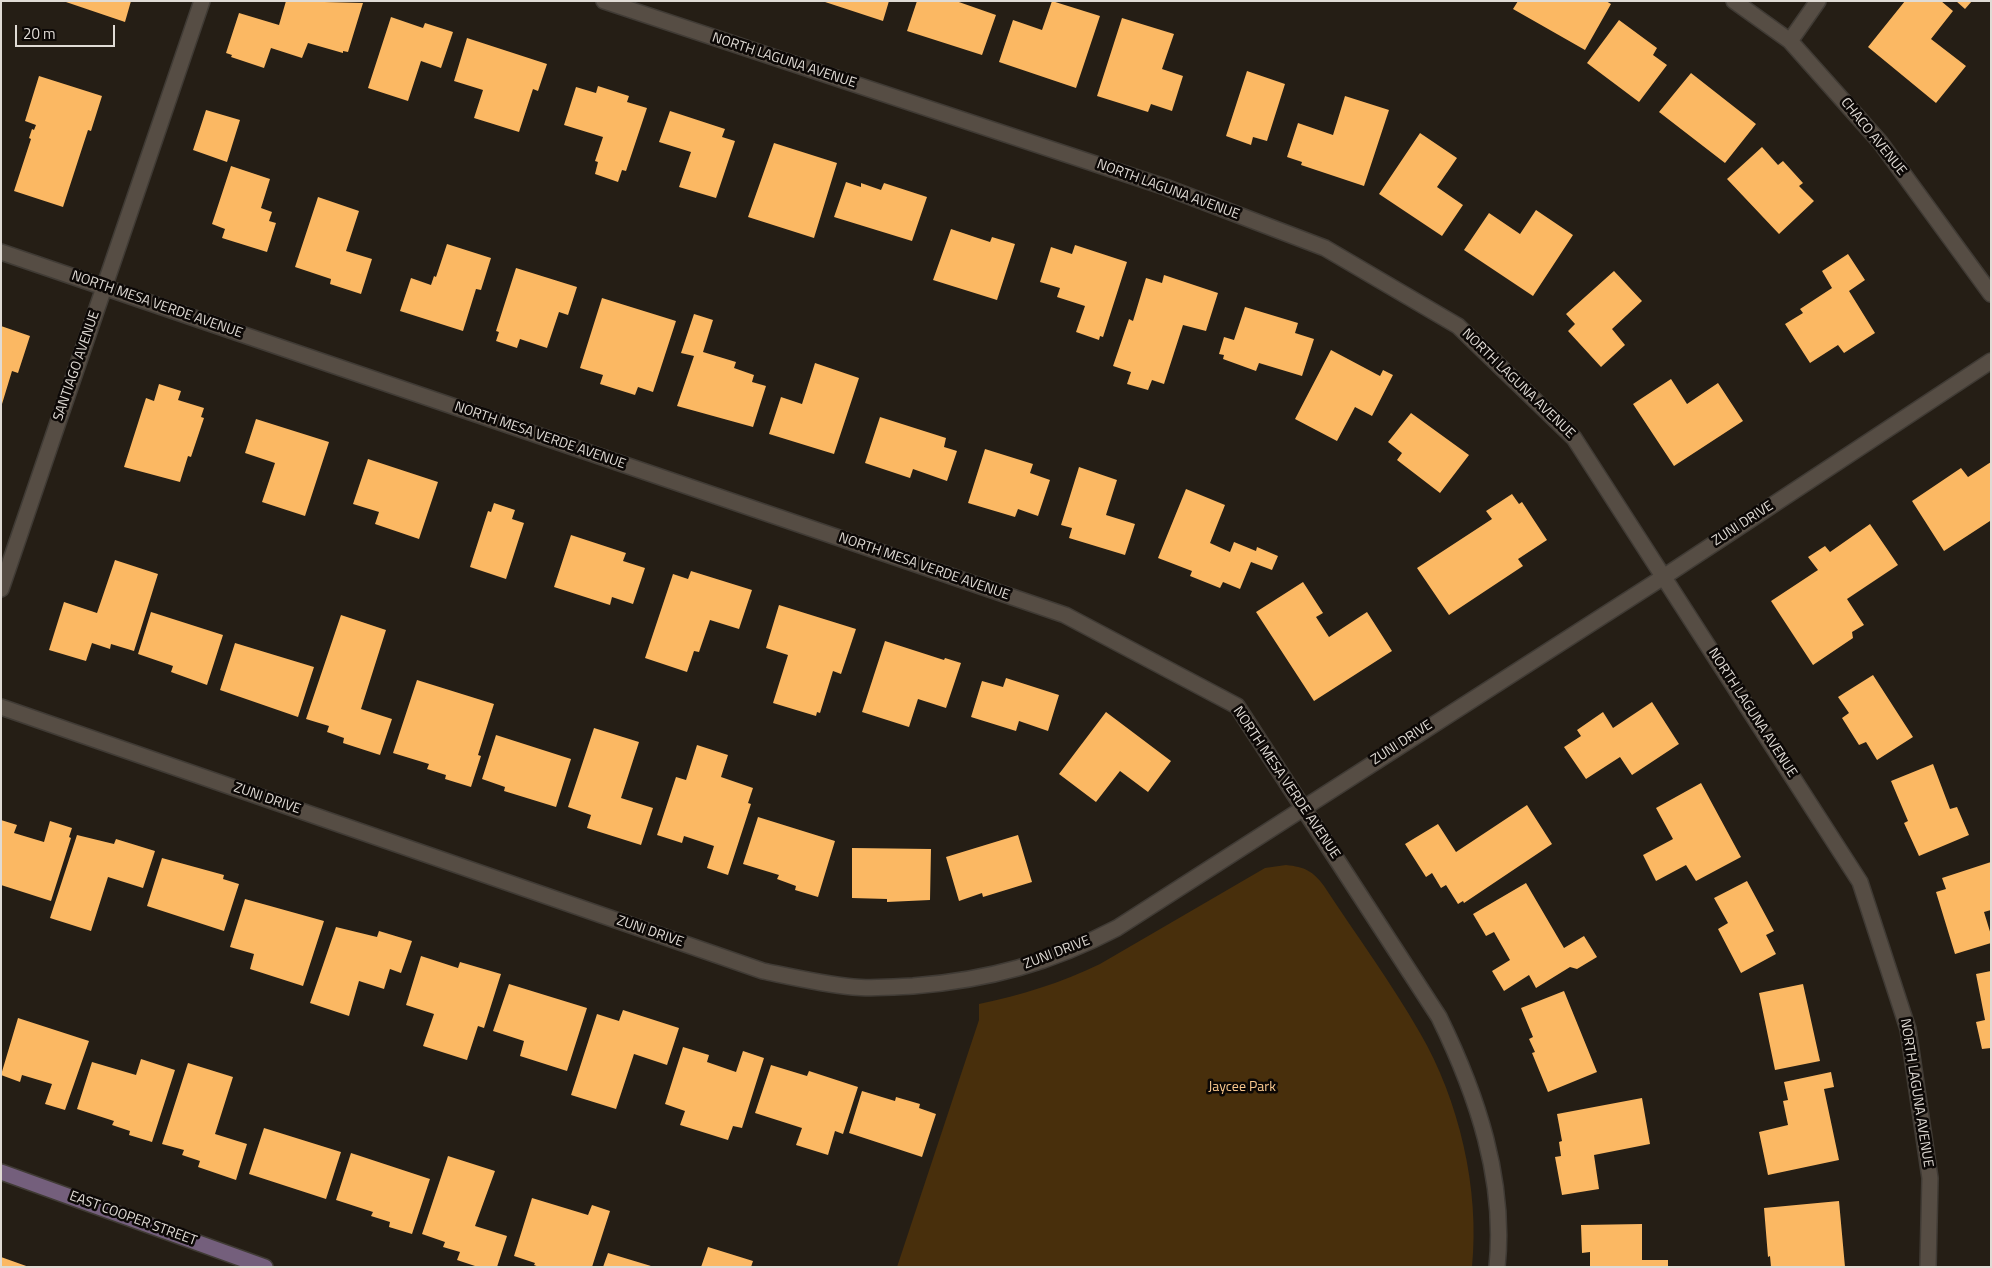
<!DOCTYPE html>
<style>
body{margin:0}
#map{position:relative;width:1992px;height:1268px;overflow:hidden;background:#251e15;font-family:"Titillium Web",sans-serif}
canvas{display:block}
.frame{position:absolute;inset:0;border:2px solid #e0dbd5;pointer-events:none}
.scale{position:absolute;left:15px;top:25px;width:100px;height:22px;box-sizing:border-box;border:2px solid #e0dbd5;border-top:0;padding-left:6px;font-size:15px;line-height:18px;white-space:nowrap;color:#e0dbd5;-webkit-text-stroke:4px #0c0806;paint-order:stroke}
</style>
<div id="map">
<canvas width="1992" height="1268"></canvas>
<div class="frame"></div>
<div class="scale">20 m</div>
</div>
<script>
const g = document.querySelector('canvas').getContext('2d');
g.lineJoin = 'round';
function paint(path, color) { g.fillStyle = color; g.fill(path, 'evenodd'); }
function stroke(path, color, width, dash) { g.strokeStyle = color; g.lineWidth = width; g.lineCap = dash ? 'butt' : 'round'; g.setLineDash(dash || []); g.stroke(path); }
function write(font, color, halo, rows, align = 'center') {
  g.font = font + ' "Titillium Web",sans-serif'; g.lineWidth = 5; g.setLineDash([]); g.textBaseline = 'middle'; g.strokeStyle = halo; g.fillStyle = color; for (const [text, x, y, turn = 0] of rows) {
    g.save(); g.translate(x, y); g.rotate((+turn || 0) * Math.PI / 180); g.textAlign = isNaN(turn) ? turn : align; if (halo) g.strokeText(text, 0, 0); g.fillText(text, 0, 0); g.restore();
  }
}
const green = new Path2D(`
 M1286,865C1305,867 1313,871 1324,886C1356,935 1391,982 1420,1033C1459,1100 1480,1189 1472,1267H897L979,1020V1004C1021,995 1061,983 1100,964L1265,868Z`);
const building = new Path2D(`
 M63,1H131L125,22Z
 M286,1L363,3L348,52L343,51V53L308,43L302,58L271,48L264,68L231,57L232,55L226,53L239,13L279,25Z
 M822,1H889L883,21Z
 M917,1H956L996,15L982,55L907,31Z
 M1052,1L1100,16L1076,88L999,62L1013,20L1042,30Z
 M1518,1H1606L1611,4L1585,50L1513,9Z
 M1905,1H1941L1953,11L1931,39L1966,66L1936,103L1868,47Z
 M1956,1H1972L1965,9Z
 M391,17L423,28L425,23L453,32L441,68L421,61L408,101L368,88Z
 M1122,18L1174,34L1162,69L1183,76L1172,111L1151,104L1148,112L1097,96Z
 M1619,20L1657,48L1653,55L1667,65L1639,102L1587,63Z
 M467,38L547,64L538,91L533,89L519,132L474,118L483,90L454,81Z
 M1247,71L1285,84L1267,141L1253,137L1251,145L1226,136Z
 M1691,73L1756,124L1725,163L1659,112Z
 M39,76L102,96L91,131L88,130L63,207L14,191L31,139L29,138L32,129L34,130L36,125L25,121Z
 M598,86L629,96L627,102L647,108L626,171L622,170L618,182L595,174L598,162L595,161L603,137L564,125L576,87L596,93Z
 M1345,96L1389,110L1364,186L1301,165L1302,162L1287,157L1298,123L1333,135Z
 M206,110L240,120L227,162L193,150Z
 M670,111L725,129L722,137L735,141L716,198L679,187L691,152L659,142Z
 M1420,133L1457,158L1437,187L1463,205L1442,236L1379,194Z
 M774,143L837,163L814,238L748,217Z
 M1762,147L1778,165L1783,161L1803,183L1799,186L1814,201L1779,234L1727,179Z
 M231,166L270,179L261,208L272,212L269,221L276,223L267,252L222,238L225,229L212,224Z
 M846,182L861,187V183L881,190L884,183L927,197L912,241L834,217Z
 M318,197L359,211L346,251L372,259L361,294L330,284L331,279L295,267Z
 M1536,210L1573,235L1533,296L1464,250L1489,213L1520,234Z
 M951,229L990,242L992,237L1015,244L997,300L933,280Z
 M447,244L491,258L481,290L476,289L463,331L400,311L411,278L431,285L434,276L436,277Z
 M1075,245L1127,262L1103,337L1100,336L1099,340L1076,332L1085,306L1057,297L1060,288L1040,282L1051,247L1072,254Z
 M1848,254L1865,280L1849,291L1875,333L1844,353L1838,345L1810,363L1785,324L1803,313L1800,309L1832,288L1822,271Z
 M516,268L577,287L568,315L559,312L547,348L520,339L517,348L496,341L499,332L496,331Z
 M1614,271L1642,301L1612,329L1625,345L1601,367L1568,331L1575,324L1566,314Z
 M1164,275L1218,293L1206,331L1183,325L1164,384L1152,380L1148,390L1127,384L1131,372L1113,366L1129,319L1133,321L1146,278L1162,283Z
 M602,298L676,321L653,392L638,387L635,395L600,384L603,375L580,368Z
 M1245,307L1298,323L1295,333L1314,339L1302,376L1259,363L1256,371L1223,359L1224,355L1219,354L1224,337L1234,340Z
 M694,314L713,320L703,352L736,362L734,368L754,375L752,382L766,386L753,427L677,406L694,356L681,353Z
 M1,326L30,336L18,373L12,371L2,404Z
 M1331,350L1380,376L1383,370L1393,375L1372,416L1355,407L1337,441L1295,419Z
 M815,363L859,378L834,454L769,434L781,397L802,404Z
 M1671,379L1687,404L1718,383L1743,421L1674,466L1633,404Z
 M159,384L181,391L178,400L204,408L201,417L204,418L191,457L188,456L180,482L124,467L146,398L154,401Z
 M1411,413L1469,455L1440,493L1397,460L1402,453L1388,442Z
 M880,417L946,438L944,447L957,451L947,481L913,469L910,478L865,463Z
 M256,419L329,442L305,516L262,502L275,463L245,453Z
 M985,449L1033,464L1030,473L1050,480L1038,516L1018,509L1015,517L968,503Z
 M368,459L438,482L419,539L375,524L379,512L353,504Z
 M1991,462V522L1990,521L1944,551L1912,501L1961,468L1968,477Z
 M1079,467L1117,480L1106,515L1135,524L1125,555L1069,538L1072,528L1061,525Z
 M1186,489L1225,505L1210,543L1230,552L1234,542L1256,551L1257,547L1278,556L1272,570L1251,562L1240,589L1223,582L1220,588L1190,576L1192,571L1158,558Z
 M1512,494L1519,504L1522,502L1547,540L1518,559L1523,566L1449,615L1417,568L1492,519L1486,511Z
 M494,503L515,510L512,519L524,523L506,579L470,567L488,511L491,512Z
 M1870,524L1898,565L1847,599L1864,625L1852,632L1853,638L1813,665L1771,601L1818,570L1808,557L1825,546L1830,552Z
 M571,535L626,553L623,561L645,568L633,604L612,597L610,605L554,587Z
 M115,560L158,574L134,651L111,644L110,649L92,643L86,661L49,650L64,602L97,613Z
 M691,571L752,590L739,629L710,620L699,652L694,651L687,672L645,658L673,574L688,579Z
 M1303,582L1323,613L1316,617L1329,637L1367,612L1392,651L1314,701L1256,612Z
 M779,605L856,629L841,674L833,671L820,713L817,712L816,716L773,703L788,655L766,648Z
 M151,612L223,635L207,685L171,672L173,666L138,654Z
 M341,615L386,630L361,709L392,719L380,755L343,743L344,738L327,732L329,726L306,719Z
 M885,641L944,660L945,658L961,663L946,708L918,699L909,727L862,712Z
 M235,643L314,667L298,717L220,690Z
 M1873,675L1913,737L1877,760L1866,742L1859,745L1842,718L1849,713L1838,697Z
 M1006,678L1059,695L1048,731L1019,721L1016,731L971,717L982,681L1003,687Z
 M417,680L494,704L478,755L481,756L471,787L445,779L446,775L427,769L429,764L393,753Z
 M1652,702L1679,744L1632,775L1620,757L1586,779L1564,747L1581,736L1577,730L1603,712L1613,728Z
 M1106,712L1171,761L1148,792L1120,771L1096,802L1059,774Z
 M594,728L639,742L621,798L653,808L641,845L587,828L591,815L568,807Z
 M496,735L571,759L556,807L504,791L505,787L482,779Z
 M697,745L728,755L721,777L753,788L748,803L751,804L728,875L707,868L714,846L684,836L682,843L657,835L676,777L686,780Z
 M1933,764L1950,809L1957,807L1969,835L1919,856L1904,823L1908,821L1891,781Z
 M1701,783L1741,857L1696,881L1686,865L1656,881L1643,855L1673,839L1656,808Z
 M1527,805L1552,844L1464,903L1463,901L1458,904L1446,885L1441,888L1432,873L1426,877L1405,844L1438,824L1456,852Z
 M758,817L835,841L818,897L795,890L796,886L777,879L779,875L743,864Z
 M1,820L17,825L14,833L44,842L50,821L72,828L69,837L71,838L51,901L1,885Z
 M77,835L114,844L116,839L155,851L143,888L108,877L91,931L50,918Z
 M1018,835L1032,882L983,897L982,893L959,901L946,857Z
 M852,848L931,849L930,900L887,902V899L852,898Z
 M162,858L224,875L223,879L239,884L224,931L147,906Z
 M1991,862V910L1984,912L1991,935V943L1955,954L1936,892L1946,889L1942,878Z
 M1747,881L1774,931L1766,935L1776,954L1741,973L1718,929L1728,923L1714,898Z
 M1526,883L1564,948L1584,936L1597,957L1577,969L1570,967L1536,988L1529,975L1504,991L1492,971L1510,960L1494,932L1486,936L1473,914Z
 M245,899L324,921L303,986L250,969L254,954L230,947Z
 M336,927L377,937L379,931L412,941L401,973L390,969L384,989L359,981L349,1016L310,1003Z
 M421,956L458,968L460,962L501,974L484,1028L478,1026L467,1060L423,1046L434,1014L406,1005Z
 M1991,971V1048L1982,1049L1976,1022L1985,1020L1976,974Z
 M509,984L587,1008L567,1071L520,1056L524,1041L493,1031Z
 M1803,984L1820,1061L1775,1070L1759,993Z
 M1564,991L1597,1072L1548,1092L1532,1053L1535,1052L1529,1039L1533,1037L1521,1008Z
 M623,1010L679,1028L667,1065L634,1054L616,1109L571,1095L597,1014L619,1021Z
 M18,1018L89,1041L65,1110L45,1104L52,1084L22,1075L20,1082L1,1075Z
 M683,1047L709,1055L707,1062L736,1072L743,1051L764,1058L742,1128L733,1126L728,1140L680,1125L685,1111L665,1104Z
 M141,1059L175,1070L152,1142L129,1135L130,1131L112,1125L114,1121L77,1109L92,1062L136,1075Z
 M188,1063L233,1077L215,1134L247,1144L236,1180L198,1167L200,1161L182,1155L184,1150L162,1144Z
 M771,1065L807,1076L809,1071L858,1087L843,1134L835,1131L828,1155L796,1145L802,1128L755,1113Z
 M1831,1072L1834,1087L1824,1089L1839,1160L1768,1175L1759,1132L1788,1125L1783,1101L1788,1100L1784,1082Z
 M862,1091L895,1101L896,1097L920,1104L919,1108L936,1114L922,1157L849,1133Z
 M1642,1098L1650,1144L1594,1155L1599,1189L1562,1195L1555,1157L1561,1156L1559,1142L1562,1141L1557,1114Z
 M264,1128L341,1152L326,1199L249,1174Z
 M351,1153L430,1179L412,1234L389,1227L390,1222L371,1216L373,1212L336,1200Z
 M448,1156L495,1171L475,1226L507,1236L497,1267H478L457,1260L460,1252L443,1247L445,1242L422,1234Z
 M532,1198L588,1215L592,1205L610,1211L592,1267H539L534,1265L535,1263L514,1256Z
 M1839,1201L1845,1267H1771L1770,1256L1768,1257L1764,1208Z
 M1642,1224V1260H1668V1267H1590V1252L1582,1253L1581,1225Z
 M708,1247L753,1261L751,1267H701Z
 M608,1253L651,1266V1267H603Z
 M1,1257L29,1267H1Z`);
const street = new Path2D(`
 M604,1L1165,187L1325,248L1458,326L1574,438L1860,882L1908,1029L1930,1178L1928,1267
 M1734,1L1790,41L1880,142L1991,294
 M1790,41L1818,1
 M1,252L1065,615L1237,706L1439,1017C1477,1095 1506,1180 1497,1267
 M1,589L202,1
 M1,707L763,971C792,977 822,984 853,987C872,989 894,987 913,986C989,980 1050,963 1117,928L1665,576L1991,361`);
const secondary = new Path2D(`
 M1,1172L265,1267`);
const streetNames = [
 ["NORTH LAGUNA AVENUE",784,61,18],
 ["CHACO AVENUE",1873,137,51],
 ["NORTH LAGUNA AVENUE",1168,190,20],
 ["NORTH MESA VERDE AVENUE",157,305,19],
 ["SANTIAGO AVENUE",77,366,-71],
 ["NORTH LAGUNA AVENUE",1518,384,44],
 ["NORTH MESA VERDE AVENUE",540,436,19],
 ["ZUNI DRIVE",1743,524,-33],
 ["NORTH MESA VERDE AVENUE",924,567,19],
 ["NORTH LAGUNA AVENUE",1752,713,57],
 ["ZUNI DRIVE",1402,743,-33],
 ["NORTH MESA VERDE AVENUE",1286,783,56],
 ["ZUNI DRIVE",267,799,19],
 ["ZUNI DRIVE",650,932,19],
 ["ZUNI DRIVE",1057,953,-21],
 ["NORTH LAGUNA AVENUE",1916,1093,81],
 ["EAST COOPER STREET",133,1219,20]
];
const parkNames = [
 ["Jaycee Park",1242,1088]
];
paint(green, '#482f0c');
paint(building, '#fbb863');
stroke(street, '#403b35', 18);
stroke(secondary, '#403b35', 18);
stroke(street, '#564d44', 15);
stroke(secondary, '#745f7c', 15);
write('14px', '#e0dbd5', '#0c0806', streetNames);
write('14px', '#fcca8f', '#0c0806', parkNames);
</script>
